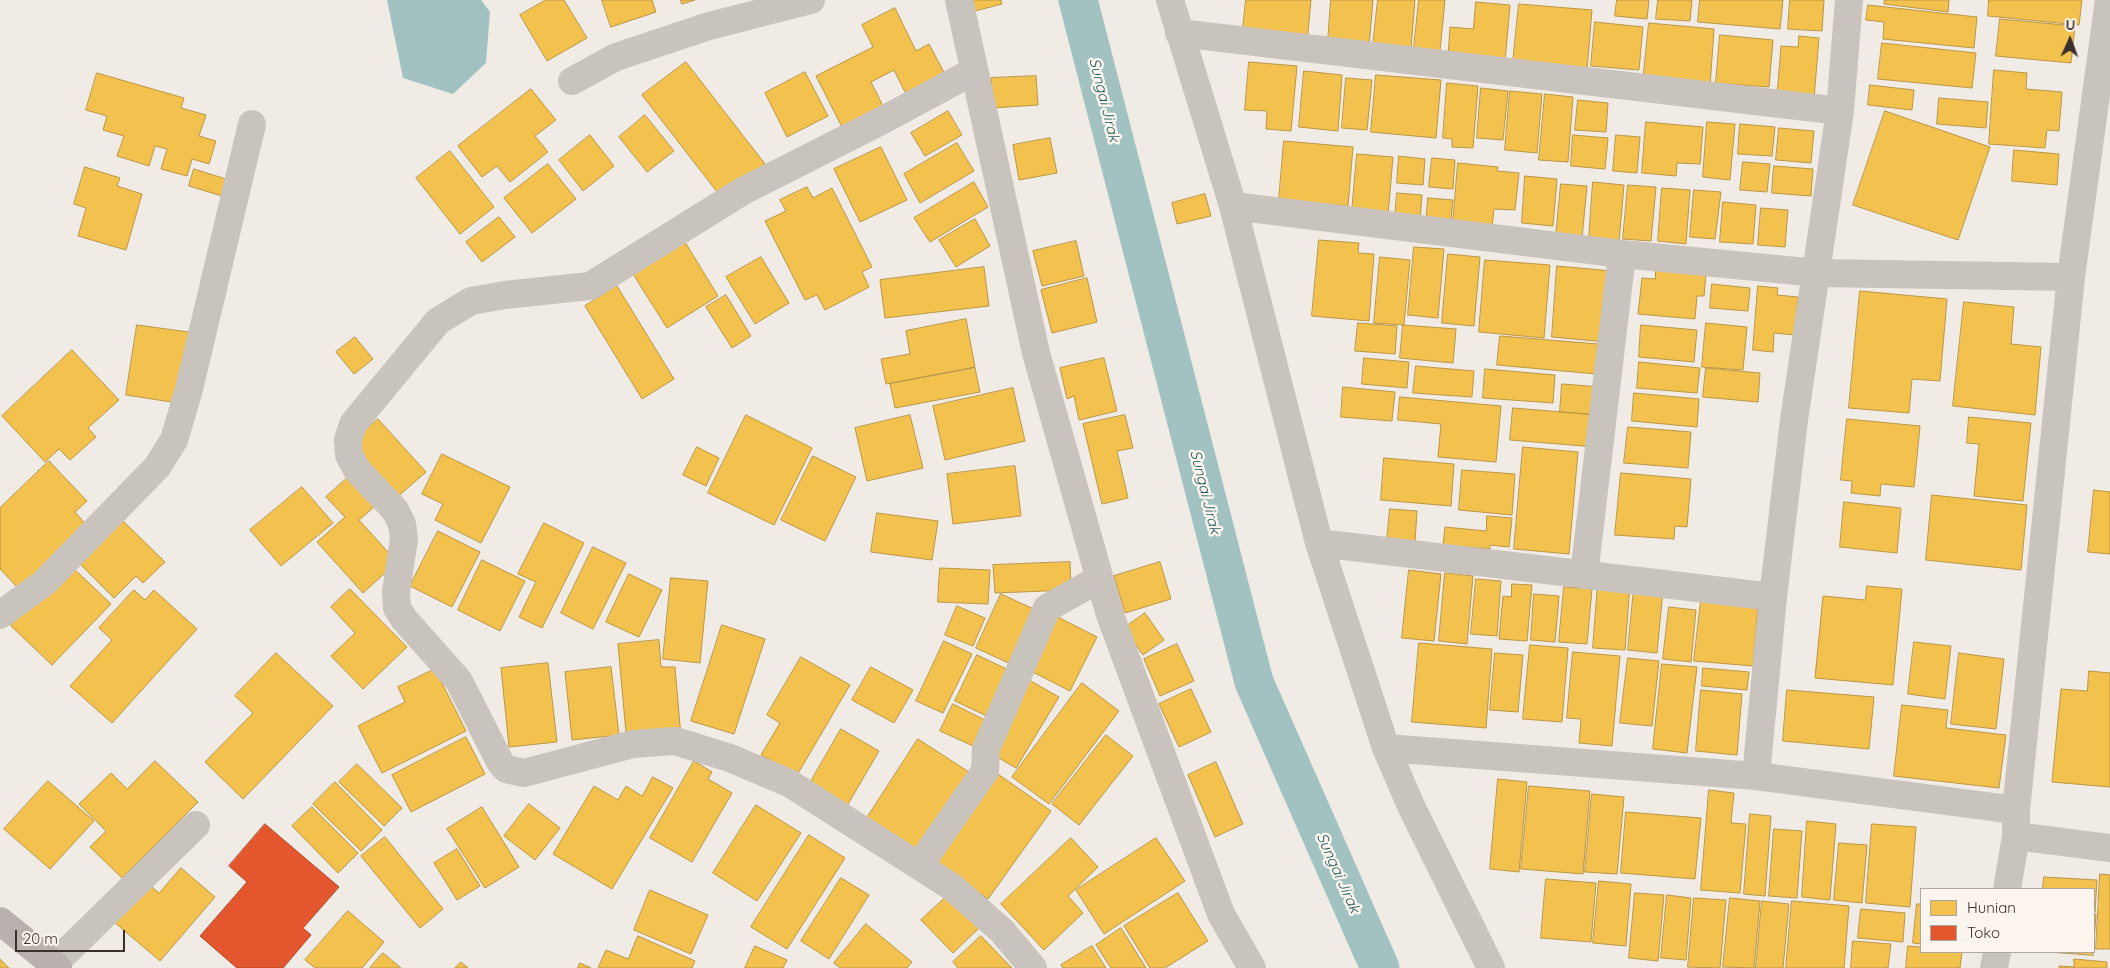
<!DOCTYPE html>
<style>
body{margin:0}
#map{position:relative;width:2110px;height:968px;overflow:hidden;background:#f0ebe5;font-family:Quicksand,sans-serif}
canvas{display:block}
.legend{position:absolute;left:1920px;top:888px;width:175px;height:65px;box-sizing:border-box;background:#fbf5ee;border:1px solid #aea6a0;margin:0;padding:6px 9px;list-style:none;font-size:15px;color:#3b302b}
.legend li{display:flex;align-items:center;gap:10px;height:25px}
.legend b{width:25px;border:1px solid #aea6a0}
.north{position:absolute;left:2045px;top:15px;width:50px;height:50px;-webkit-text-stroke:4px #fbf5ee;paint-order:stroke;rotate:2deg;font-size:14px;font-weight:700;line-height:20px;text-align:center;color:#3b302b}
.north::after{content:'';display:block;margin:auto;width:18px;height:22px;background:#3b302b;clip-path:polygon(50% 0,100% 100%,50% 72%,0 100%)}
.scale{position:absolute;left:15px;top:930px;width:110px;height:22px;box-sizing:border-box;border:2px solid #3b302b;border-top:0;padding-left:6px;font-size:15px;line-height:18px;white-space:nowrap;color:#3b302b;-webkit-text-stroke:4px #fbf5ee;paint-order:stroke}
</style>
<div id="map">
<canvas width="2110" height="968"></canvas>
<ul class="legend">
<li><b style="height:14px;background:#f2c14e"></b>Hunian</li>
<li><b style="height:14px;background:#e4572e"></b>Toko</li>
</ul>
<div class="north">U</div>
<div class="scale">20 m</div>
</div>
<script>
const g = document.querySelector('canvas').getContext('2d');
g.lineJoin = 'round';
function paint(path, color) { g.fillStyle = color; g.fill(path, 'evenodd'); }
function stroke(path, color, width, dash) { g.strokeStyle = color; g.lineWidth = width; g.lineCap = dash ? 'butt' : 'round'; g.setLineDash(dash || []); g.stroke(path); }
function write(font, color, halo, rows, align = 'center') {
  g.font = font + ' Quicksand,sans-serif'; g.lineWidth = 5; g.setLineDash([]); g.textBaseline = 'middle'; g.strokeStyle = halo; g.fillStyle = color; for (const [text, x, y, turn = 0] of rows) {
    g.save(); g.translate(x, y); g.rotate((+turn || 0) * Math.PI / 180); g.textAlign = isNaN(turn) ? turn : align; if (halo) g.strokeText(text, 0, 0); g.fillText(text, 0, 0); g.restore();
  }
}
const water = new Path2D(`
 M387,0H481L490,12L486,63L453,94L403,78Z`);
const homes = new Path2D(`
 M546,0H564L587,38L547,61L520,15Z
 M602,0H652L656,12L611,27Z
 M681,0H695L682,4Z
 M972,0H1001L1002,4L975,11Z
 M1246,0H1311L1307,43L1243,28Z
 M1331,0H1373L1369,46L1328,42Z
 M1378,0H1415L1411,48L1373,45Z
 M1419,0H1445L1440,51L1414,48Z
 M1617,0H1649L1647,19L1615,16Z
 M1658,0H1692L1690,21L1656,19Z
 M1700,0H1783L1780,29L1698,22Z
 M1790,0H1824L1822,31L1788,29Z
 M1885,0H1949L1948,12L1884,4Z
 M1989,0H2082L2079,25L1988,16Z
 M1476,2L1510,5L1505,62L1448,57L1450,27L1473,29Z
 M1519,4L1592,10L1587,70L1513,63Z
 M1868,5L1977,17L1974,48L1883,39L1884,22L1866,20Z
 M895,8L916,51L929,44L949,82L910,102L894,70L871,82L886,112L845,133L816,76L873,47L862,25Z
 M2000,19L2075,26L2071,63L1996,56Z
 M1595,22L1643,27L1639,70L1591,66Z
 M1649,23L1714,29L1710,87L1643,82Z
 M1720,35L1773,40L1769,87L1716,83Z
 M1799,36L1819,38L1814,99L1777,96L1781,46L1798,47Z
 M1882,43L1976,53L1972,88L1878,79Z
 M686,62L765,164L721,197L642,95Z
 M1249,62L1297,66L1291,131L1266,129L1267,111L1245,110Z
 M1994,70L2027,73L2026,89L2062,92L2059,131L2047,130L2045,148L1989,144Z
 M1304,71L1342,75L1338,131L1299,127Z
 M805,72L828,116L787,137L765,93Z
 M97,73L184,98L181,108L206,115L199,136L216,141L209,164L192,159L187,176L161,169L167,149L155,146L149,166L117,156L124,136L103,130L107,116L86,110Z
 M1376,75L1441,80L1436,138L1371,132Z
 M1036,76L1038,105L993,108L991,78Z
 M1346,78L1372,80L1367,130L1342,128Z
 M1447,83L1478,86L1473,148L1452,147V139L1443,138Z
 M1870,85L1914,90L1912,110L1868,105Z
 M1481,88L1508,91L1503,140L1477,138Z
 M531,89L556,120L535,136L548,152L510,182L497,166L482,177L458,146Z
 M1510,91L1542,94L1537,153L1505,150Z
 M1545,94L1573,97L1568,162L1539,160Z
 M1939,98L1988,102L1986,128L1937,124Z
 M1578,100L1608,103L1606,132L1575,130Z
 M948,111L962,135L925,156L911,133Z
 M1885,111L1990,147L1958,240L1853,205Z
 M645,115L674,151L647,172L619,137Z
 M1646,122L1703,127L1700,164L1677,163L1676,176L1642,173Z
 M1707,122L1735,124L1730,180L1703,177Z
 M1740,124L1775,127L1772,156L1738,154Z
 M1779,128L1814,131L1811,163L1776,160Z
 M590,135L614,166L583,191L559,160Z
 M1573,135L1608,138L1605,169L1571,166Z
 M1616,135L1640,137L1637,173L1613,171Z
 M1050,138L1057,173L1019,180L1013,145Z
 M1284,141L1353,147L1348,206L1279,200Z
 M957,143L974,171L920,203L904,174Z
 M881,147L907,200L860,222L834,169Z
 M2014,150L2059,154L2057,185L2012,181Z
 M450,151L494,207L460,234L416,178Z
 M1357,154L1393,157L1388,215L1352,212Z
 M1399,156L1425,159L1423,185L1397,183Z
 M1432,158L1455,160L1453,189L1429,187Z
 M1743,162L1770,164L1767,192L1740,190Z
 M1458,163L1498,167L1497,171L1519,173L1515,210L1494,209L1492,228L1453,224Z
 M548,164L576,199L532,233L504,198Z
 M1774,166L1813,169L1811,196L1772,193Z
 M85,167L120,178L117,186L142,194L126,250L78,236L86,208L74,204Z
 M194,169L226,179L222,196L189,186Z
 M1525,176L1557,179L1553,226L1522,223Z
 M974,182L988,207L930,242L914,218Z
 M1593,182L1624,185L1619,241L1589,239Z
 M1561,184L1587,186L1582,238L1556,236Z
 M1628,185L1656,187L1651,241L1623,239Z
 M807,187L813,198L832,188L872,267L862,272L869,287L825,310L817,295L805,300L765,221L786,211L780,200Z
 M1662,188L1690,190L1686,244L1658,241Z
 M1694,190L1721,192L1715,239L1690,237Z
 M1397,193L1422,195L1420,221L1395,218Z
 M1205,194L1211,216L1177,224L1172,203Z
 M1428,198L1453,200L1450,229L1426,227Z
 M1723,202L1756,205L1753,244L1720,242Z
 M1761,208L1788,210L1785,247L1758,245Z
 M499,217L515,237L482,262L466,242Z
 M975,219L990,246L956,267L939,240Z
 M1319,240L1359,243L1358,253L1374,254L1369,321L1312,316Z
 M1076,241L1084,276L1042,286L1033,251Z
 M685,242L718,296L667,328L633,274Z
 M1414,247L1444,249L1438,318L1408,315Z
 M1448,254L1480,257L1474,326L1442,323Z
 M761,257L789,303L755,324L726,277Z
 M1380,257L1410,260L1404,325L1374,323Z
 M1485,260L1550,265L1544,338L1479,332Z
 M1557,266L1612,271L1606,342L1552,337Z
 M984,267L989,306L885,318L880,280Z
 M1656,270L1706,274L1704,296H1697L1695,319L1638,314L1642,278L1655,279Z
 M1087,278L1097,322L1052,333L1041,290Z
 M1712,284L1750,288L1748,311L1710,308Z
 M617,286L674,379L642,399L585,306Z
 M1758,286L1778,288L1777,295L1798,297L1795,335L1774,333L1773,352L1753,350Z
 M1860,291L1947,299L1940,381L1912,379L1909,413L1849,408Z
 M726,295L751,336L732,348L706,307Z
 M1964,302L2014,307L2011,344L2041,347L2035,415L1953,406Z
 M966,319L975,367L886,384L881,359L910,354L906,331Z
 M1358,323L1397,326L1395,354L1355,351Z
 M1706,323L1747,327L1743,370L1702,367Z
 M137,325L189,332L178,403L126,395Z
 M1403,325L1456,329L1453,363L1400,358Z
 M1641,325L1697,330L1694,362L1639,357Z
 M1500,336L1598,344L1596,374L1497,365Z
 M355,337L373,359L354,374L336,352Z
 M72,350L119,400L88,428L96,437L70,460L59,449L45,462L2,416Z
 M1104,358L1117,411L1079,420L1074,396L1067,399L1060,368Z
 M1364,358L1409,362L1407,388L1362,384Z
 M1639,362L1700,368L1697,393L1637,388Z
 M1416,366L1474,371L1472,397L1413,393Z
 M975,368L980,392L895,408L890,384Z
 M1706,368L1760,373L1758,402L1703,397Z
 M1485,369L1555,375L1553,403L1483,398Z
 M1562,384L1601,387L1599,415L1560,412Z
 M1343,387L1395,392L1392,421L1341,417Z
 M1013,388L1025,441L945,460L933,406Z
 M1634,393L1699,399L1697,427L1632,421Z
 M1400,397L1501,406L1496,462L1438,457L1441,424L1398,420Z
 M1513,408L1599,415L1596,447L1510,440Z
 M746,415L812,448L774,525L708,493Z
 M910,415L923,468L867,481L855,428Z
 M1125,415L1133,448L1117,451L1128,498L1102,504L1083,424Z
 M1969,417L2031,423L2023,501L1974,496L1979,444L1967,443Z
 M378,419L426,472L396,498L349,445Z
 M1847,419L1920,426L1914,487L1881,484L1880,496L1851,493L1852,481L1841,480Z
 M1628,427L1691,432L1688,468L1624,463Z
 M697,447L719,458L706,486L683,475Z
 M1523,447L1578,452L1569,554L1514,549Z
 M442,454L510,487L481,543L435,520L443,504L422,494Z
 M813,456L856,477L825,541L781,520Z
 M1384,458L1454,464L1451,506L1381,500Z
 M49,461L87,501L75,512L88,527L21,591L0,569V508Z
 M1015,466L1021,516L953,524L947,474Z
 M1462,470L1515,474L1512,515L1459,510Z
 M354,472L381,501L359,520L397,562L363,593L317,542L345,517L326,497Z
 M1621,473L1691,479L1687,527L1675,526L1674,539L1615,535Z
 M302,487L333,523L281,566L250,530Z
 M2094,490L2110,492V554L2088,552Z
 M1932,495L2027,505L2021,570L1926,560Z
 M1844,502L1901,508L1897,553L1840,547Z
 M1390,509L1417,511L1415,542L1387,540Z
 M877,513L938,521L932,560L871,552Z
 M1487,516L1512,518L1509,547L1490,545V549L1443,545L1445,527L1486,531Z
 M119,517L165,562L143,583L136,576L114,598L76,560Z
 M544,523L584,543L542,628L519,617L536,582L518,574Z
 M438,531L480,552L452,607L410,586Z
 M593,547L626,563L593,629L561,613Z
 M482,560L525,581L500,631L458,610Z
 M1070,562L1071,590L995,593L993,565Z
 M1160,562L1171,599L1125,613L1114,576Z
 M69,564L111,604L52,665L11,626Z
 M940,568L990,570L988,604L938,602Z
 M1409,570L1441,574L1434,641L1402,638Z
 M1445,573L1473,576L1467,644L1439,641Z
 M629,574L662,590L639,637L606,622Z
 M671,578L708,581L700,663L663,659Z
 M1476,579L1501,581L1497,636L1471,634Z
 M1598,583L1630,585L1625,650L1593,648Z
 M1512,584L1532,585L1527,641L1499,639L1503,596L1511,597Z
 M1867,586L1902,589L1893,685L1815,678L1823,596L1865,600Z
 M1564,587L1592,589L1587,644L1559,642Z
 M1634,588L1663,590L1657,653L1628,650Z
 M350,589L407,647L363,689L331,656L355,633L331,607Z
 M134,590L145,600L154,590L197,629L112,723L70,686L112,640L99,628Z
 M1001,594L1038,611L1013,665L976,648Z
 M1534,594L1559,596L1555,642L1531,640Z
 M1701,601L1758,606L1753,666L1694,661Z
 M957,606L985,618L973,646L945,635Z
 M1669,607L1696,610L1691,662L1663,659Z
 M1145,613L1164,640L1143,655L1124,628Z
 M1052,614L1097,637L1070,691L1025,668Z
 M722,625L765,639L734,734L691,721Z
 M659,640L661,667H675L681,737L626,733L618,644Z
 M944,641L972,654L943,713L916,701Z
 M1914,642L1951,646L1945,699L1908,694Z
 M1419,643L1492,649L1486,728L1412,722Z
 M1177,644L1194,681L1160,696L1144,659Z
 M1530,645L1568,648L1562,722L1523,719Z
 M1573,652L1620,656L1612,746L1579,743L1581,719L1567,718Z
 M276,653L333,706L243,799L205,762L253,713L235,696Z
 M1495,653L1523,655L1518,712L1490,710Z
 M1959,653L2004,659L1996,729L1951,724Z
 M977,655L1015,673L993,719L955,701Z
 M801,657L850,685L797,775L761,755L780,723L767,715Z
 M1628,658L1659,661L1652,726L1620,723Z
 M548,663L557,742L509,747L501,668Z
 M1662,664L1697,667L1687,753L1653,749Z
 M611,667L619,735L572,740L565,672Z
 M871,667L913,690L894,723L852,700Z
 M1703,668L1749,672L1747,690L1702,686Z
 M435,669L466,731L382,773L358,726L405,702L398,687Z
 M2089,671L2110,673V787L2052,782L2061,689L2087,691Z
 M1029,680L1059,697L1016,768L987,751Z
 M1082,683L1119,711L1049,804L1012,777Z
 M1191,689L1211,732L1179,747L1159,704Z
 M1701,690L1742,694L1737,755L1696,751Z
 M1787,690L1874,697L1869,749L1783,741Z
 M953,704L995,725L982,750L940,731Z
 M1902,705L1948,710L1946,728L2006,735L1999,788L1894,776Z
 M841,729L879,751L844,811L806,790Z
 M1106,735L1133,756L1079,825L1052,804Z
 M466,737L485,774L411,812L392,775Z
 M918,739L972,774L917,859L863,824Z
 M155,761L198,802L122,878L90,847L106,831L79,804L111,773L127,789Z
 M694,761L712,772L708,779L732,793L692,862L650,838Z
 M1216,762L1243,824L1215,837L1188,775Z
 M357,764L402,808L384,826L339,782Z
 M995,772L1051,811L988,899L933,860Z
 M653,777L673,788L612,889L553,854L594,786L618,800L626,786L642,796Z
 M1498,779L1527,782L1519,872L1490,869Z
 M48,781L94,821L50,869L4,829Z
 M335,782L382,830L361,851L313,804Z
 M1529,786L1590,791L1583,874L1521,869Z
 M1709,790L1734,793L1731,823L1746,824L1740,893L1701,890Z
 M1592,794L1624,797L1617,874L1585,872Z
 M529,804L560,828L535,860L504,836Z
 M756,805L801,833L757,901L713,873Z
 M312,807L358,853L338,873L292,826Z
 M482,807L519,867L485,888L447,829Z
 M1626,812L1701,818L1695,879L1621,873Z
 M1750,814L1771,816L1765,896L1744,894Z
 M1807,821L1836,824L1830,900L1802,897Z
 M1872,824L1916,827L1910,907L1866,903Z
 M1774,829L1802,831L1797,898L1769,896Z
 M809,835L845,858L787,949L751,927Z
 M385,837L443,909L420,928L361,856Z
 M1071,838L1098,867L1068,896L1083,913L1044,950L1001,904Z
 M1156,838L1185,881L1104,934L1076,890Z
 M1839,843L1867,845L1862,903L1834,900Z
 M457,849L480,886L457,900L434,863Z
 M181,868L215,897L160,961L113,921L146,882L159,893Z
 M2100,874L2110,875V949H2096Z
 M2044,877L2097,880L2095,912L2094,889H2043Z
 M841,878L869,895L829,959L801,941Z
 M1546,879L1596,883L1591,942L1541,938Z
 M1599,881L1631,884L1626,946L1593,943Z
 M650,890L708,915L691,954L634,930Z
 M1178,893L1208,941L1165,968H1150L1124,926Z
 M1635,893L1664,895L1658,961L1629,958Z
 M1667,895L1691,898L1686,960L1661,958Z
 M947,896L979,928L953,953L921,920Z
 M1694,898L1726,900L1720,968L1688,967Z
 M1730,898L1760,901L1754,968L1723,967Z
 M1762,901L1789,904L1783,968H1756Z
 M1792,901L1849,906L1844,968H1786Z
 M1917,904H1921V944L1913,943Z
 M1861,909L1905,913L1903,942L1858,938Z
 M348,911L384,942L362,968H315L305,960Z
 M2094,914H2096L2094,943Z
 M866,924L912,962L907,968H840L834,963Z
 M1121,928L1146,968H1111L1096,945Z
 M638,936L695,961L692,968H598L606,950L628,959Z
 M981,936L1012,968H958L953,962Z
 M1853,941L1891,944L1888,968H1851Z
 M755,946L787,960L783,968H745Z
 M1092,946L1106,968H1063L1061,965Z
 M1908,946L1921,947V952H1962L1960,968H1906Z
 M2050,952H2093V955Z
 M383,953L401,968H370Z
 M0,959L9,968H0Z
 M2074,959L2107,962V968H2059V966L2074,967Z
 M461,962L468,968H455Z
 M580,963L591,968H578Z`);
const shops = new Path2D(`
 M265,824L339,887L303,928L311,935L283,968H237L200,936L247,882L229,866Z`);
const canal = new Path2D(`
 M1078,0L1254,682L1380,968`);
const minor = new Path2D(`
 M959,0L1036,353L1110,615L1221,914L1252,968
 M1170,0L1233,206L1319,543L1386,748L1412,808L1491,968
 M1179,33L1840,111
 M974,71L883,120L743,191L590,286L505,295L471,301L438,321L353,424L348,440L349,455L357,470L395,510L402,524L404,539L396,592L397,608L404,619L459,681L500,762L506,769L524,773L633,744L675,741L730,758L789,783L952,887L1002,931L1033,968
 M572,81L616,57L709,26L811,0
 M1233,206L1622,254L1817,273L2071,277
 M1319,543L1773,597
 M1584,575L1622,254
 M0,615L44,583L157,467L174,440L189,389L252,124
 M1386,748L1756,776L2016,810
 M1756,776L1773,597L1794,420L1840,111L1849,0
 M2016,836L2110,848
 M919,866L985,771L986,749L1047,608L1099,579
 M2007,889L2016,836V810L2071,277L2109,0
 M54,964L196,825
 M1994,968L1997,952`);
const primary = new Path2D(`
 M0,921L58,968`);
const waterNames = [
 ["Sungai Jirak",1104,100,76],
 ["Sungai Jirak",1205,492,76],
 ["Sungai Jirak",1338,873,66]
];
paint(water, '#a1c2c1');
paint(homes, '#f2c14e');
stroke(homes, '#bb9644', 1);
paint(shops, '#e4572e');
stroke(shops, '#b14b2d', 1);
stroke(canal, '#a1c2c1', 39);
stroke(minor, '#c9c3be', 28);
stroke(primary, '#b8b1ad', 28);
write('italic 15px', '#1f5a5e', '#fbf5ee', waterNames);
</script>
